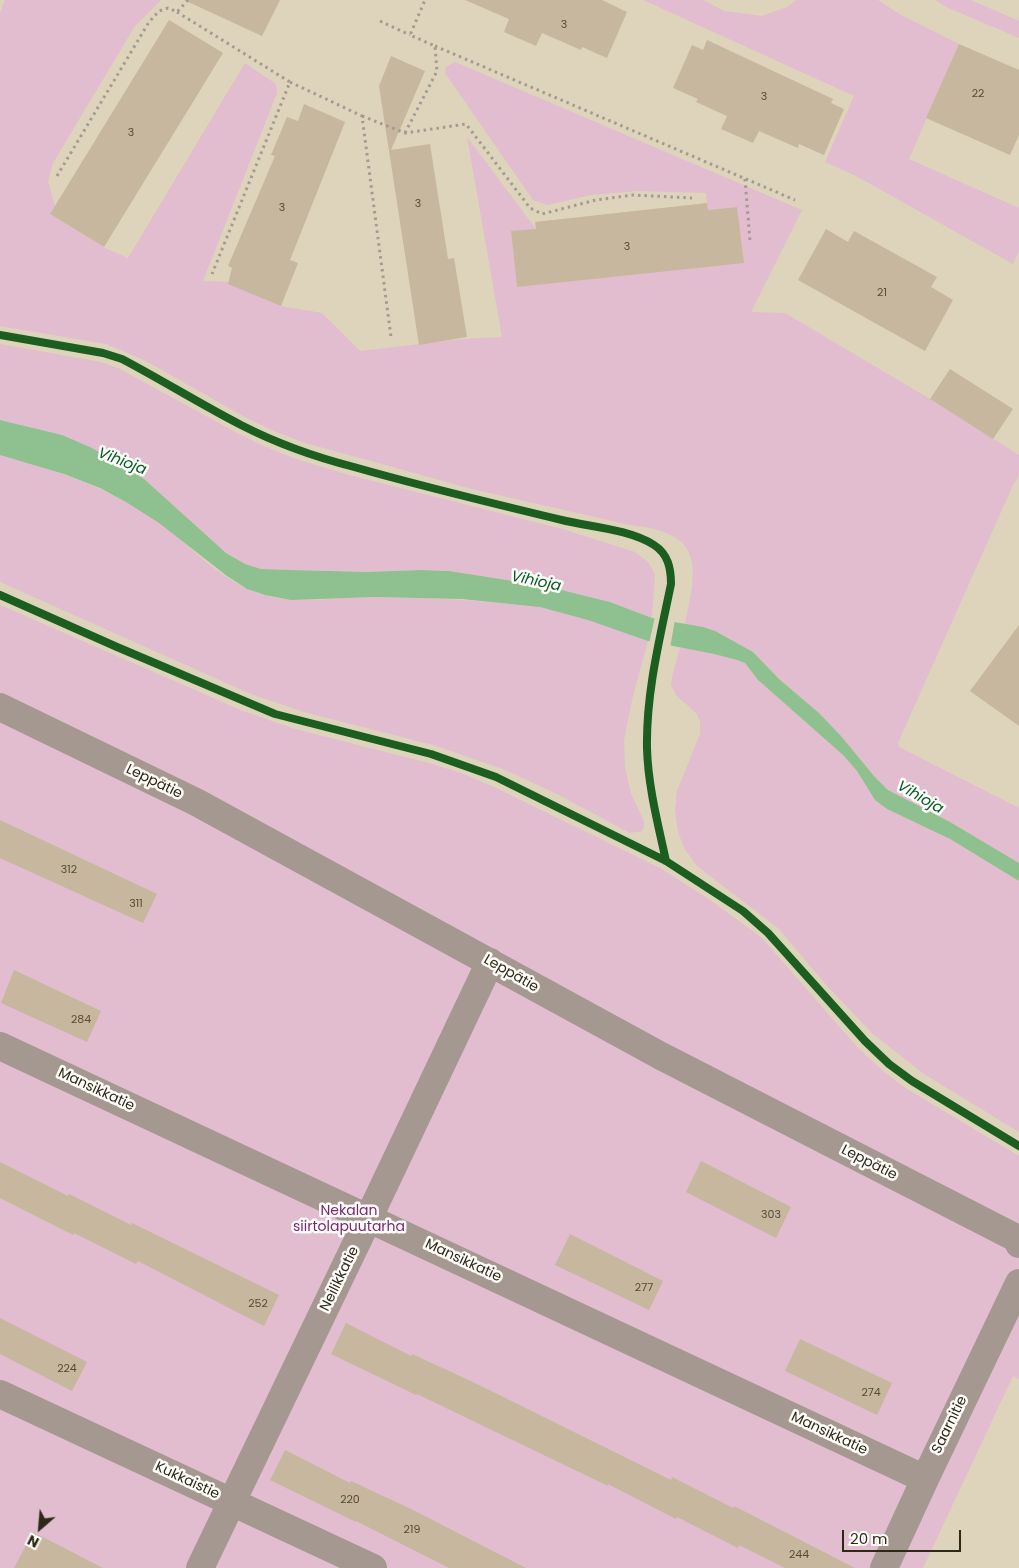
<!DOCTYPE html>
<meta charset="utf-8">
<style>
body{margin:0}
#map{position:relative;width:1019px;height:1568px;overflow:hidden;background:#ddd4bb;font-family:Poppins,sans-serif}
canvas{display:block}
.north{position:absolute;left:15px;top:1503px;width:50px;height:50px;-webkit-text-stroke:4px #fefcf8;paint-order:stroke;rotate:207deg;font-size:14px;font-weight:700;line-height:20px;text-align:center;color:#2e2817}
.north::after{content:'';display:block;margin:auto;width:18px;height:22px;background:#2e2817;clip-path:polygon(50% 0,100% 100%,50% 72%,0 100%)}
.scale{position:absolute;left:842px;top:1530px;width:119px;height:22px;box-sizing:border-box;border:2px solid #2e2817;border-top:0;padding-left:6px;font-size:15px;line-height:18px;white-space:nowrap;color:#2e2817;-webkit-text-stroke:4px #fefcf8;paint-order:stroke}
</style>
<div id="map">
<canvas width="1019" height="1568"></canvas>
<div class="north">N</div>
<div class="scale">20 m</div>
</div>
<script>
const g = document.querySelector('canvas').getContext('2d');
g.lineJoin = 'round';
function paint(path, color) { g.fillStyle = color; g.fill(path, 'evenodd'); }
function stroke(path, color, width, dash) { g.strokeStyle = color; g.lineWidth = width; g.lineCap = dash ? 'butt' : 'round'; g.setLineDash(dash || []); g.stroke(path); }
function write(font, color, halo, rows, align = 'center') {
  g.font = font + ' Poppins,sans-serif'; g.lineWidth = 5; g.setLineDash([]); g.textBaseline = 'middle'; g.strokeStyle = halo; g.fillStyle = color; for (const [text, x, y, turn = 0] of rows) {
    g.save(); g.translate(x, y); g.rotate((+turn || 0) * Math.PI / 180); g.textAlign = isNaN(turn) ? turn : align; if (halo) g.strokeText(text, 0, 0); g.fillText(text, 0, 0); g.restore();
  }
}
const green = new Path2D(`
 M5,0H161L135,26L53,163L48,182L55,206L50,214L105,248L128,258L245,63L276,84L277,93L203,281L229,282L281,306L322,313L360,351C408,346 455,338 502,337L467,137L536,229L511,232L517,287L743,262L737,207L708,210L706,193L637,191L591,195L548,205L533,200L445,73L446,67L455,62L802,210L751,312L785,313L930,399L1019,455V475L1013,485L898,743L899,747L1019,808V863L950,822L888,790L874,776L841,736L819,713L779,679L753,652L703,627L685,624C698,564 704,533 630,525L472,489L302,442L274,431L245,417L144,360L106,344L0,326V13Z
 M643,0H703L724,11L762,16L787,7L796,0H878L901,15L959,44L909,159L1019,208V251L1013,264L856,176L825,162L854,96Z
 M935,0H971L1019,21V38L946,7Z
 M0,344L101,362L118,368L237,433L266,447L296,459L349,475L566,530L635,552L648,562L655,574L652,618L610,602L545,586L449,571L421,570L367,572L289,570L261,569L245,564L226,553L194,525L62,435L0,420Z
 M0,455C60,472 107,486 159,523C193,547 223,584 264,595C301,605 340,596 377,597C419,598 461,599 502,603C514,604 527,604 540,607C576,613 613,628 648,641L632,700L624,740L625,768L631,794L644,821V826L642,831L630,833L557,794L503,769L433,745L304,712L251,694L0,582Z
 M0,605L243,711L295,729L429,763L461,773L492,786L662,869L713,902L762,938L858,1048L883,1071L907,1089L1019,1156V1379L1013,1376L923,1568H0Z
 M680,647L714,654L737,660L745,663L758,680L843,755L857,771L875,800L887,809L950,839L1019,881V1132L924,1074L873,1034L829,988L778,928L697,866L684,848L678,832L675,810L677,791L700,734V721L697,714L676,695L671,685L672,677Z`);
const water = new Path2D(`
 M0,420L62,435L92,448L144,479L226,553L245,564L261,569L289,570L367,572L421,570L449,571L545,586L610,602L652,618L703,627L715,631L753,652L779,679L819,713L841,736L874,776L888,790L950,822L1019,863V881L950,839L887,809L875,800L857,771L843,755L758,680L745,663L737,660L714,654L648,641L588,620L540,607L462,599L374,597L291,600L265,595L247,589L227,576L159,523L126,502L100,488L64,474L0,455Z`);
const pier = new Path2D(`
 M655,616L675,620L670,648L649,644Z`);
const building = new Path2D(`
 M184,0H280L262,36Z
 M465,0H602L627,12L607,58L582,47L581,50L542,33L536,46L504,32L509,19Z
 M169,20L223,53L104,247L50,214Z
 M707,40L833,99L831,103L844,109L824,155L799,144L798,148L759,131L753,143L721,129L727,116L696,102L698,99L673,88L692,45L703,50Z
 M959,44L1019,70V135L1010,155L926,118Z
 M391,56L425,71L391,150L430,144L448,259L454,258L467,337L419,345L379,86Z
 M304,104L345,122L290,260L298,263L281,306L228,284L232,268L228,266L275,156L271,155L287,117L298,121Z
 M707,203L708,210L737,207L744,263L517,287L511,231L536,229L535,222Z
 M826,229L848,242L854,231L937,277L931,287L953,300L925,351L798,280Z
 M950,369L1013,409L993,439L930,399Z
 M1019,625V726L970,691Z
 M0,820L157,894L143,923L0,858Z
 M14,970L101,1011L87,1042L1,1003Z
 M701,1161L791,1207L776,1238L686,1192Z
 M0,1162L68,1196L69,1194L131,1225L132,1223L279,1295L264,1326L138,1261L136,1264L74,1233L73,1235L0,1198Z
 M570,1234L663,1281L649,1310L555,1265Z
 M0,1318L87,1362L72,1391L0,1354Z
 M346,1323L411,1356L412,1354L475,1383L671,1480L672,1477L733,1508L734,1506L855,1568H785L739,1545L738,1548L677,1517L676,1519L608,1484V1486L417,1394L416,1395L331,1354Z
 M800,1339L892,1383L877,1415L785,1371Z
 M285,1450L350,1483L351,1481L411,1509L526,1568H449L356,1521V1522L270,1480Z
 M33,1532L103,1568H14Z`);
const path = new Path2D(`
 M177,12L290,82L212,274
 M380,21L410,35
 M435,46L795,200
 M290,82L362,116L391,337
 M362,116L405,133L466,124L530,208L542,214L596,200L633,195L692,198
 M405,133L437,71L435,46L410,35L425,0
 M57,176L149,22L159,11L168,8L177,12L188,0
 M745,179L750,241`);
const minor = new Path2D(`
 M0,707L196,802L661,1056L1016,1238L1019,1244
 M0,1046L925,1479
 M0,1394L373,1568
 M200,1568L369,1217L490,962
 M884,1568L925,1479L1019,1283`);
const cycleway = new Path2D(`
 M0,335L103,353L122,359C162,380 200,404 241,425C276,443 315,457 354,467C424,487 495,504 566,521C593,527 631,530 654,545C668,554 671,568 671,584C660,638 646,692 647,748C648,786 658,824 666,861
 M0,595L117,647L275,714L431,754L496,777L666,861L743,911L768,933L865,1041L889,1064L912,1081L1019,1146`);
const numberNames = [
 ["3",564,25],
 ["22",978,94],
 ["3",764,97],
 ["3",131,133],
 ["3",418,204],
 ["3",282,208],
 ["3",627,247],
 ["21",882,293],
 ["312",69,870],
 ["311",136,904],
 ["284",81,1020],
 ["303",771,1215],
 ["277",644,1288],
 ["252",258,1304],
 ["224",67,1369],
 ["274",871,1393],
 ["220",350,1500],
 ["219",412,1530],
 ["244",799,1555]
];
const streetNames = [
 ["Leppätie",154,782,26],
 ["Leppätie",511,974,30],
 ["Mansikkatie",96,1090,25],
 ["Leppätie",869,1163,27],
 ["Mansikkatie",463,1261,25],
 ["Neilikkatie",340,1279,-64],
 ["Saarnitie",950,1425,-64],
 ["Mansikkatie",829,1434,25],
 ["Kukkaistie",187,1481,25]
];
const parkNames = [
 ["Nekalan",349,1211],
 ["siirtolapuutarha",349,1227]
];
const waterNames = [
 ["Vihioja",122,462,21],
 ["Vihioja",536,582,12],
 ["Vihioja",920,798,30]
];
paint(green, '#e1bdcf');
paint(water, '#8ec090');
paint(pier, '#ddd4bb');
paint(building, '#c6b79e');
stroke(path, '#a49a91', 3, [2.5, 4]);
stroke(minor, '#a59891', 28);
stroke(cycleway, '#1b5e20', 8);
write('11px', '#544c39', null, numberNames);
write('14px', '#2e2817', '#fefcf8', streetNames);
write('14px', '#772873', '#fefcf8', parkNames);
write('italic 15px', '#005b26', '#fefcf8', waterNames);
</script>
